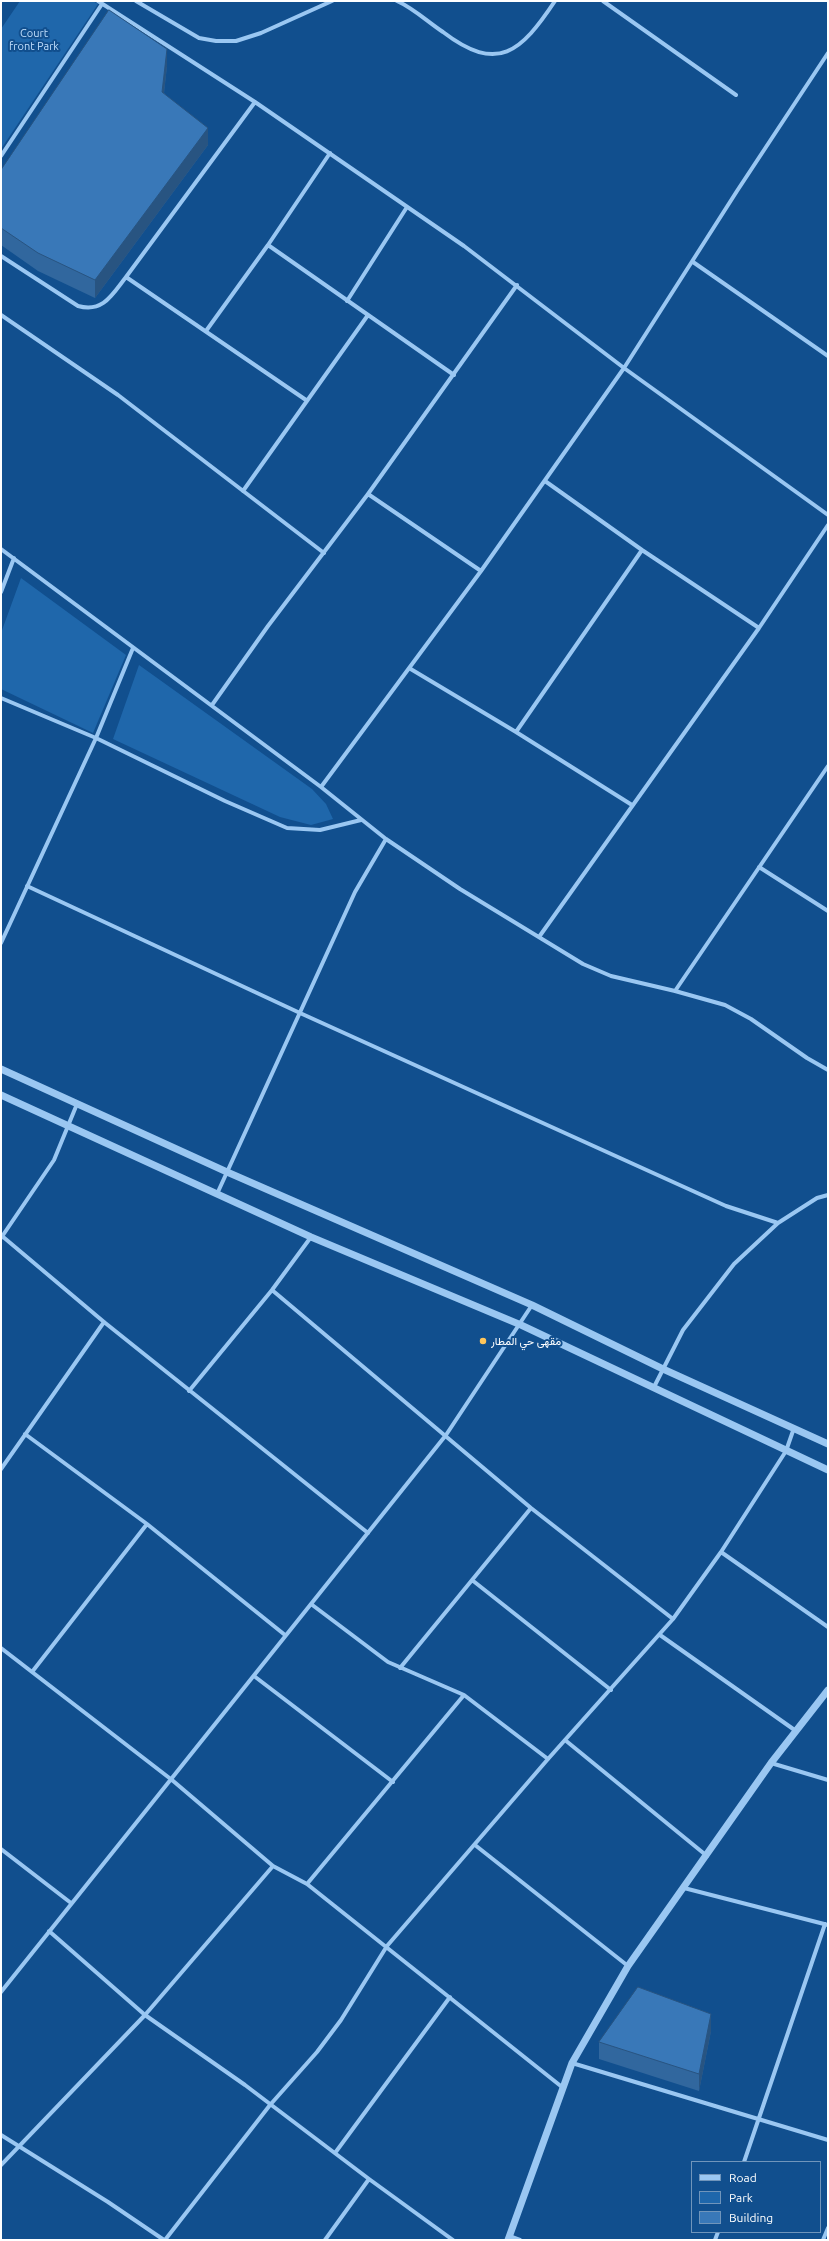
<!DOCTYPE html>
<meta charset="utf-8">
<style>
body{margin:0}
#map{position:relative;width:829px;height:2241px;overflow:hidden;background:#114f8e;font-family:Ubuntu,sans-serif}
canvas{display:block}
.frame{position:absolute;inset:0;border:2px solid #fff;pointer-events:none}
.legend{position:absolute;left:691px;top:2161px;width:130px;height:72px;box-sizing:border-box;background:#114f8e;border:1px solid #7095bb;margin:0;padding:5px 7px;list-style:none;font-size:12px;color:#fff}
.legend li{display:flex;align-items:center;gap:8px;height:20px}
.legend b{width:20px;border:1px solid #7095bb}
</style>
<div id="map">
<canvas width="829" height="2241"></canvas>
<div class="frame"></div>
<ul class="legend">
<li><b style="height:5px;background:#9ac7f2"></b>Road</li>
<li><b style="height:11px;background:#1f67ab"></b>Park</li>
<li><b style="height:11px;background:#3978b8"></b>Building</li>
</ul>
</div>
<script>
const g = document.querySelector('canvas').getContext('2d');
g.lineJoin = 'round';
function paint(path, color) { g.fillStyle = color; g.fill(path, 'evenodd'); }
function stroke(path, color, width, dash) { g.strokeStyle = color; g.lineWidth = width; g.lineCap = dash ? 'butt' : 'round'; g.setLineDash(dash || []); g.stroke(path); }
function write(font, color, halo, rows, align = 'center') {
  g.font = font + ' Ubuntu,Vazirmatn,sans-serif'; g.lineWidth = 4; g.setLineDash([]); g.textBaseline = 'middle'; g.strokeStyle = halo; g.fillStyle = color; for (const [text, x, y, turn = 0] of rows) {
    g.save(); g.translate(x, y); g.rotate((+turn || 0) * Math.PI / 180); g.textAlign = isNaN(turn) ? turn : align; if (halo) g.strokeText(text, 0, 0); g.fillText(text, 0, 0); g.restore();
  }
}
const green = new Path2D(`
 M20,1H93L98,4L1,149V29Z
 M21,578L126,655L93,733L1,689V633Z
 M139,665L312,789L326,804L333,819L311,825L280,817L113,739Z`);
const minor = new Path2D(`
 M98,1L255,102L464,246L624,368L828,515
 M136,1L199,38L216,41H236L261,33L332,1
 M397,1C413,8 428,22 443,32C498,74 521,52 555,1
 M603,1L736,95
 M1,156L102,4
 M268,245L454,375
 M1,256L78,306C103,313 112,295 126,277L255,102
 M693,262L828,356
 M126,277L306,400
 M347,301L407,207
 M1,315L118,395L324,553
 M206,331L268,245L330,153
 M545,481L642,550L759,628
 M243,491L368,315
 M368,494L481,571
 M1,549L321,787L386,839L460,889L583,964L611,976L675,991L725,1005L751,1019L807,1058L828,1070
 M1,592L14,558
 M409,668L516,732L632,805
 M1,698L96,738L225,801L287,828L320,830L361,820
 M212,705L268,626L368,494L517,285
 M516,732L642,550
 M321,787L481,571L624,368L737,191L828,53
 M759,867L828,911
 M27,886L300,1013L726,1206L778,1223L817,1198L828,1195
 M539,937L759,628L828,525
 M1,943L96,738L133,648
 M675,991L828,766
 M217,1194L355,892L386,839
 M2,1236L104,1322L368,1533
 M1,1238L54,1160L77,1104
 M272,1290L531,1508L673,1619
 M654,1387L683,1330L734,1264L778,1223
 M189,1391L272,1290L311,1237
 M25,1434L147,1524L285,1635
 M1,1469L104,1322
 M721,1552L828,1627
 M472,1580L611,1690
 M311,1604L388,1662L464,1695L548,1759
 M660,1635L796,1731
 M1,1648L172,1780L273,1866L307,1884L562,2087
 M400,1668L531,1508
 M32,1672L147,1524
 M254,1676L393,1782
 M565,1740L707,1856
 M771,1763L828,1780
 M475,1845L628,1966
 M1,1849L71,1903
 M307,1884L464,1695
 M684,1888L828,1925
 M49,1931L145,2015L245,2085L369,2179L453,2240
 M1,1992L446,1435L532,1305
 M572,2063L828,2140
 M1,2135L108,2202L164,2240
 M335,2153L450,1997
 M744,2162L825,1924
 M1,2165L145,2015L273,1866
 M509,2236L520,2240
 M165,2240L270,2105L317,2052L341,2020L387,1946L548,1759L673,1619L721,1552L786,1451L794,1428
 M325,2240L369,2179
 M715,2240L718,2232
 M823,2240L828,2228`);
const tertiary = new Path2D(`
 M1,1069L227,1172L532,1305L663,1369L828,1444
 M1,1095L311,1237L521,1325L828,1470
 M508,2240L572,2063L628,1966L771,1763L828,1690`);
const wall = new Path2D(`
 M167,66L164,93L208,145L95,298L38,271L1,245V170Z
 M711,2031L699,2091L599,2059V2042Z`);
const shadedWall = new Path2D(`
 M167,49V66L162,109V92Z
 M208,128V145L95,298V280Z
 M711,2014V2031L699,2091V2074Z`);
const building = new Path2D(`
 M109,10L167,49L162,92L208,128L95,280L38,253L1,228V170Z
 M638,1987L711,2014L699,2074L599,2042Z`);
const markers = [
 [483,1341,4,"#ffc65b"]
];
const parkNames = [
 ["Court",34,33],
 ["front Park",34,46]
];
const poiNames = [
 ["مقهى حي المطار",491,1341]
];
paint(green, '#1f67ab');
stroke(minor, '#9ac7f2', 4);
stroke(tertiary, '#9ac7f2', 7);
paint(wall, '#31679e');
paint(shadedWall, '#285481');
paint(building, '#3978b8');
stroke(building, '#285481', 1);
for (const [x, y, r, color] of markers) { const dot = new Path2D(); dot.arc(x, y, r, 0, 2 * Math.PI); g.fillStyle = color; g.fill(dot); stroke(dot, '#114f8e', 1.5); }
write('11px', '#c1dffd', '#114f8e', parkNames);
write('11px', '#fff', '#114f8e', poiNames, 'left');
</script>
